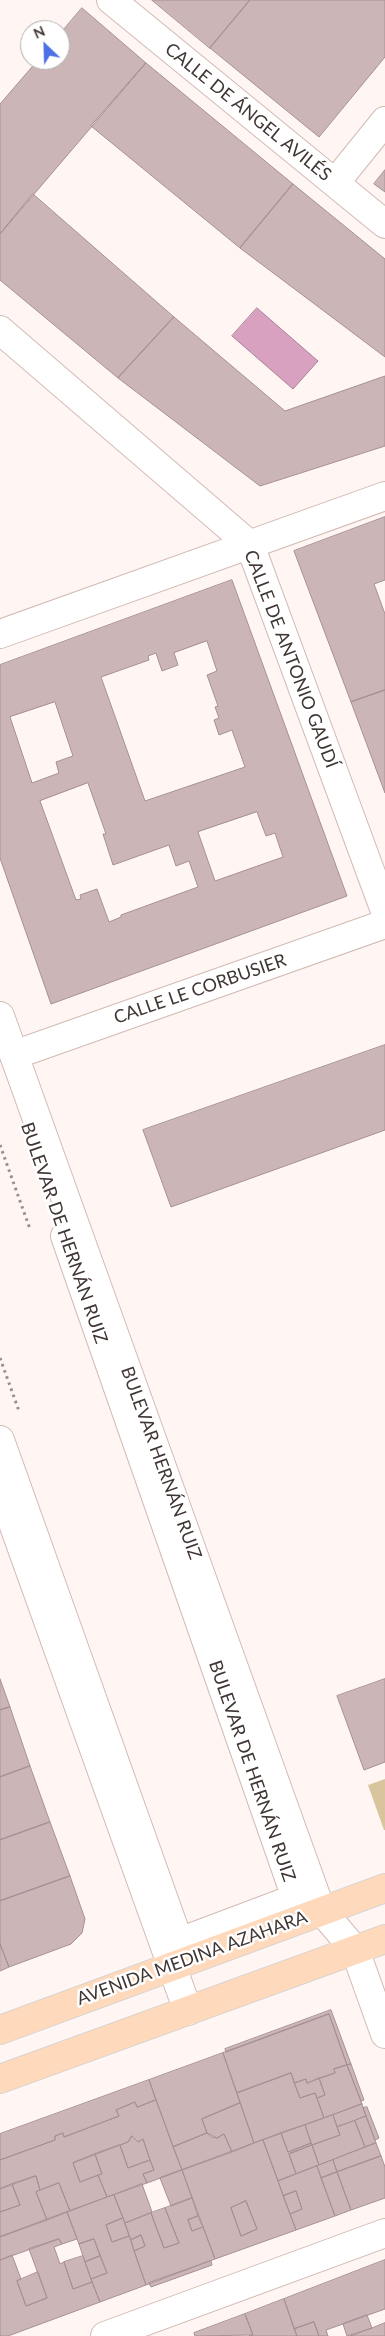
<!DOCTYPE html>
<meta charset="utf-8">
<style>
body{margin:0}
#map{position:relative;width:385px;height:2336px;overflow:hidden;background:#fff5f3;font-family:Lato,sans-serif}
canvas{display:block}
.north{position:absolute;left:20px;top:20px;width:50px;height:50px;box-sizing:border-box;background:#fff;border:1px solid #b3afae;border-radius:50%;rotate:336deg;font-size:14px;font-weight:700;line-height:20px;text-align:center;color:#403734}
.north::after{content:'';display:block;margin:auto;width:18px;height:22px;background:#4d71e5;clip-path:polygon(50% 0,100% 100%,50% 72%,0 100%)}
</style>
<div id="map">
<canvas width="385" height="2336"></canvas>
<div class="north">N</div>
</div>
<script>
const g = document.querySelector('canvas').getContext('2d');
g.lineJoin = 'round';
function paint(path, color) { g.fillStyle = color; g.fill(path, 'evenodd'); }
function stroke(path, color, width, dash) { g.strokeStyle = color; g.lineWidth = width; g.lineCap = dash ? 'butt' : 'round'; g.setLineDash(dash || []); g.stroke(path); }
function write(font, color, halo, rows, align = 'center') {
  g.font = font + ' Lato,sans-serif'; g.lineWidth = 5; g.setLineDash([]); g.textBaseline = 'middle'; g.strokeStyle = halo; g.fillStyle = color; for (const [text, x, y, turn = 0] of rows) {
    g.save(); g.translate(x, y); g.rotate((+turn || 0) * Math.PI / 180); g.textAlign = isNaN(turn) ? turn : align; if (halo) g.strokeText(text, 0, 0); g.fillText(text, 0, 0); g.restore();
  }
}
const green = new Path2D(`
 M385,1779V1830H384L368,1785Z`);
const water = new Path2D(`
 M257,308L318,361L293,389L232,336Z`);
const building = new Path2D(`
 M152,0H250L210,48Z
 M250,0H385V57L319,137L210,48Z
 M82,8L146,63L0,234V104L38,60H60V34Z
 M146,63L293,184L240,248L91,126Z
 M385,170V192L374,184Z
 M293,184L385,259V357L240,248Z
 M33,194L174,317L118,378L0,280V234Z
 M174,317L285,411L385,376V446L260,486L118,378Z
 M385,517V580L374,584L385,614V690L351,702L294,551Z
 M232,580L347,896L51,1004L0,858V665ZM207,641L217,671L207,675L218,706L215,707L219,718L214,720L219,735L232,730L245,767L145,801L101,677L149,660L148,656L156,653L162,671L178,665L174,653ZM55,702L73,756L56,762L59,773L32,783L10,717ZM88,783L106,834H103L113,865L169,845L176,866L189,861L198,887L121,915V917L109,922L97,889L80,895L81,899L76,900L40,801ZM257,812L266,836L275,833L283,857L215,881L198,832Z
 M385,690V793L351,702Z
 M385,1045V1130L171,1207L143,1130Z
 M0,1679L10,1707L0,1710Z
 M385,1679V1762L364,1770L337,1696Z
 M10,1707L30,1766L0,1777V1710Z
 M30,1766L50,1822L0,1840V1777Z
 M50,1822L70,1876L0,1901V1840Z
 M70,1876L85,1919L82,1933L71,1944L9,1967L0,1944V1901Z
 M0,1944L9,1967L0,1971Z
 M331,2010L351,2064L347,2065L329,2014L226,2052L225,2049Z
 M329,2014L347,2065L334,2069L335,2073L307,2083L306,2079L294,2083L291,2073L237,2093L223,2053Z
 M223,2053L240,2103L202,2119L207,2133L173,2147L149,2080Z
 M351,2064L364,2100L361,2101L347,2065Z
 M347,2065L362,2104L324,2118L317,2098L325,2095L319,2078L335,2073L334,2069Z
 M291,2073L300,2098L315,2093L324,2118L254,2143L237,2093Z
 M319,2078L325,2095L317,2098L315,2093L300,2098L294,2083L306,2079L307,2083Z
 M149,2080L156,2100L137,2107L135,2102L116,2110L119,2116L64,2137L63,2133L55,2136V2140L0,2160V2134Z
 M156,2100L182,2170L147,2183L143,2174L154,2170L150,2160L143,2139L138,2142L132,2136L128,2142L73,2163L80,2182L98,2175L107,2197L70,2211L59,2183L40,2190L36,2176L0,2189V2160L55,2140V2136L63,2133L64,2137L119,2116L116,2110L135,2102L137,2107Z
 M240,2103L254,2143L232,2152L224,2134L217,2138L212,2137L207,2133L202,2119Z
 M362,2104L366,2116L337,2127L333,2115Z
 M367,2107L379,2138L375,2140L363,2108Z
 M333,2115L340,2135L312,2145L305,2125Z
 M366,2116L376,2143L365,2147L355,2121Z
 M355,2121L365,2147L319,2165L312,2145L340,2135L337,2127Z
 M305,2125L311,2143L288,2152L281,2133Z
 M207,2133L217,2138L224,2134L232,2152L182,2170L173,2147Z
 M281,2133L288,2152L311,2143L312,2145L289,2154L296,2174L278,2181L263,2140Z
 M132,2136L138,2142L143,2139L150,2160L128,2168L120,2145L128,2142Z
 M263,2140L296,2230L215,2259L182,2170ZM246,2201L257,2229L241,2236L231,2208Z
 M376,2143L381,2156L337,2172L333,2160Z
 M120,2145L128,2168L150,2160L154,2170L143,2174L147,2183L107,2197L98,2175L102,2174L95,2154Z
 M312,2145L319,2165L296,2174L289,2154Z
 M95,2154L102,2174L80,2182L73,2163Z
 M381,2156L385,2167V2198L351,2210L337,2172Z
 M333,2160L337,2172L321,2178L317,2166Z
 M317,2166L335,2216L296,2230L290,2214L302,2209L296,2191L283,2196L278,2181Z
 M182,2170L192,2198L171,2206L160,2178Z
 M337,2172L351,2210L335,2216L321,2178Z
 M36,2176L40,2190L36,2192L47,2220L0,2237V2212L20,2205L12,2184Z
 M59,2183L70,2211L47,2220L36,2192Z
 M12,2184L20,2205L0,2212V2189Z
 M142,2184L152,2212L125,2223L114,2195Z
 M296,2191L302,2209L290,2214L283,2196Z
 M114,2195L123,2218L106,2225L112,2242L129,2236L146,2285L100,2302L91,2279L107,2273L94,2239L79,2244L67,2212Z
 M192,2198L198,2216L188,2220L192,2231L203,2227L215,2259L146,2285L134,2251L145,2246L141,2235L131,2240L125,2223L151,2213L164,2248L179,2243L165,2208Z
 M246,2201L257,2229L241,2236L231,2208Z
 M165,2208L179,2243L164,2248L151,2213Z
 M67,2212L77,2239L62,2244L59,2239L0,2260V2237Z
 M198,2216L203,2227L192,2231L188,2220Z
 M123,2218L129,2236L112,2242L106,2225Z
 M141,2235L145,2246L134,2251L131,2240Z
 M59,2239L62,2244L54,2247L60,2264L64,2262L73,2289L92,2282L100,2302L8,2336H0V2260L12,2255L21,2279L17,2281L26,2306L47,2298L29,2249Z
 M94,2239L100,2256L85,2262L79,2244Z
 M83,2256L92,2282L73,2289L64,2262Z
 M100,2256L107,2273L91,2279L85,2262Z
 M385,2260V2309L326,2330L328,2336H319L314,2322L294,2329L284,2299Z
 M211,2261L212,2265L151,2287L149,2283Z
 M38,2272L47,2298L26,2306L17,2281Z
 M284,2299L297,2336H249L253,2335L245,2314Z
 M245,2314L253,2335L195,2336L194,2333Z
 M367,2315L372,2328L347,2336L343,2324Z
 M314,2322L319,2336H297L294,2329Z
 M385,2323V2336H350L372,2328Z`);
const path = new Path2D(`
 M0,1145L30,1229
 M0,1358L19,1411`);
const pedestrian = new Path2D(`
 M0,1440L179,1942L296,1898L65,1236`);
const minor = new Path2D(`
 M111,0L385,224
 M335,183L385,121
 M0,330L250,545L385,911
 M0,634L385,496
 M14,1055L385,924
 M105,2336L385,2233`);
const tertiary = new Path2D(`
 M0,1016L321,1910L355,1950L385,2034
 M0,1487L188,2011`);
const primary = new Path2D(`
 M0,2030L385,1888
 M0,2079L385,1939`);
const streetNames = [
 ["CALLE DE ÁNGEL AVILÉS",248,112,39],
 ["CALLE DE ANTONIO GAUDÍ",291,659,69],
 ["CALLE LE CORBUSIER",200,989,-19],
 ["BULEVAR DE HERNÁN RUIZ",64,1233,71],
 ["BULEVAR HERNÁN RUIZ",161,1463,70],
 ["BULEVAR DE HERNÁN RUIZ",252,1771,71],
 ["AVENIDA MEDINA AZAHARA",192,1958,-20]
];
paint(green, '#d8c59d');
paint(water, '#d8a1c0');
stroke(water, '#aa8196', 1);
paint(building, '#ccb5b7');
stroke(building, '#a69093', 1);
stroke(pedestrian, '#d2bbb5', 30);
stroke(minor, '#d2bbb5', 30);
stroke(tertiary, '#d2bbb5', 30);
stroke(primary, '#d5d3d2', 30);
stroke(path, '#988f8c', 3, [2.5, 4]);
stroke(pedestrian, '#fff', 28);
stroke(minor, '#fff', 28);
stroke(tertiary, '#fff', 28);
stroke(primary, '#fed9bb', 28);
write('18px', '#403734', '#fff', streetNames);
</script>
